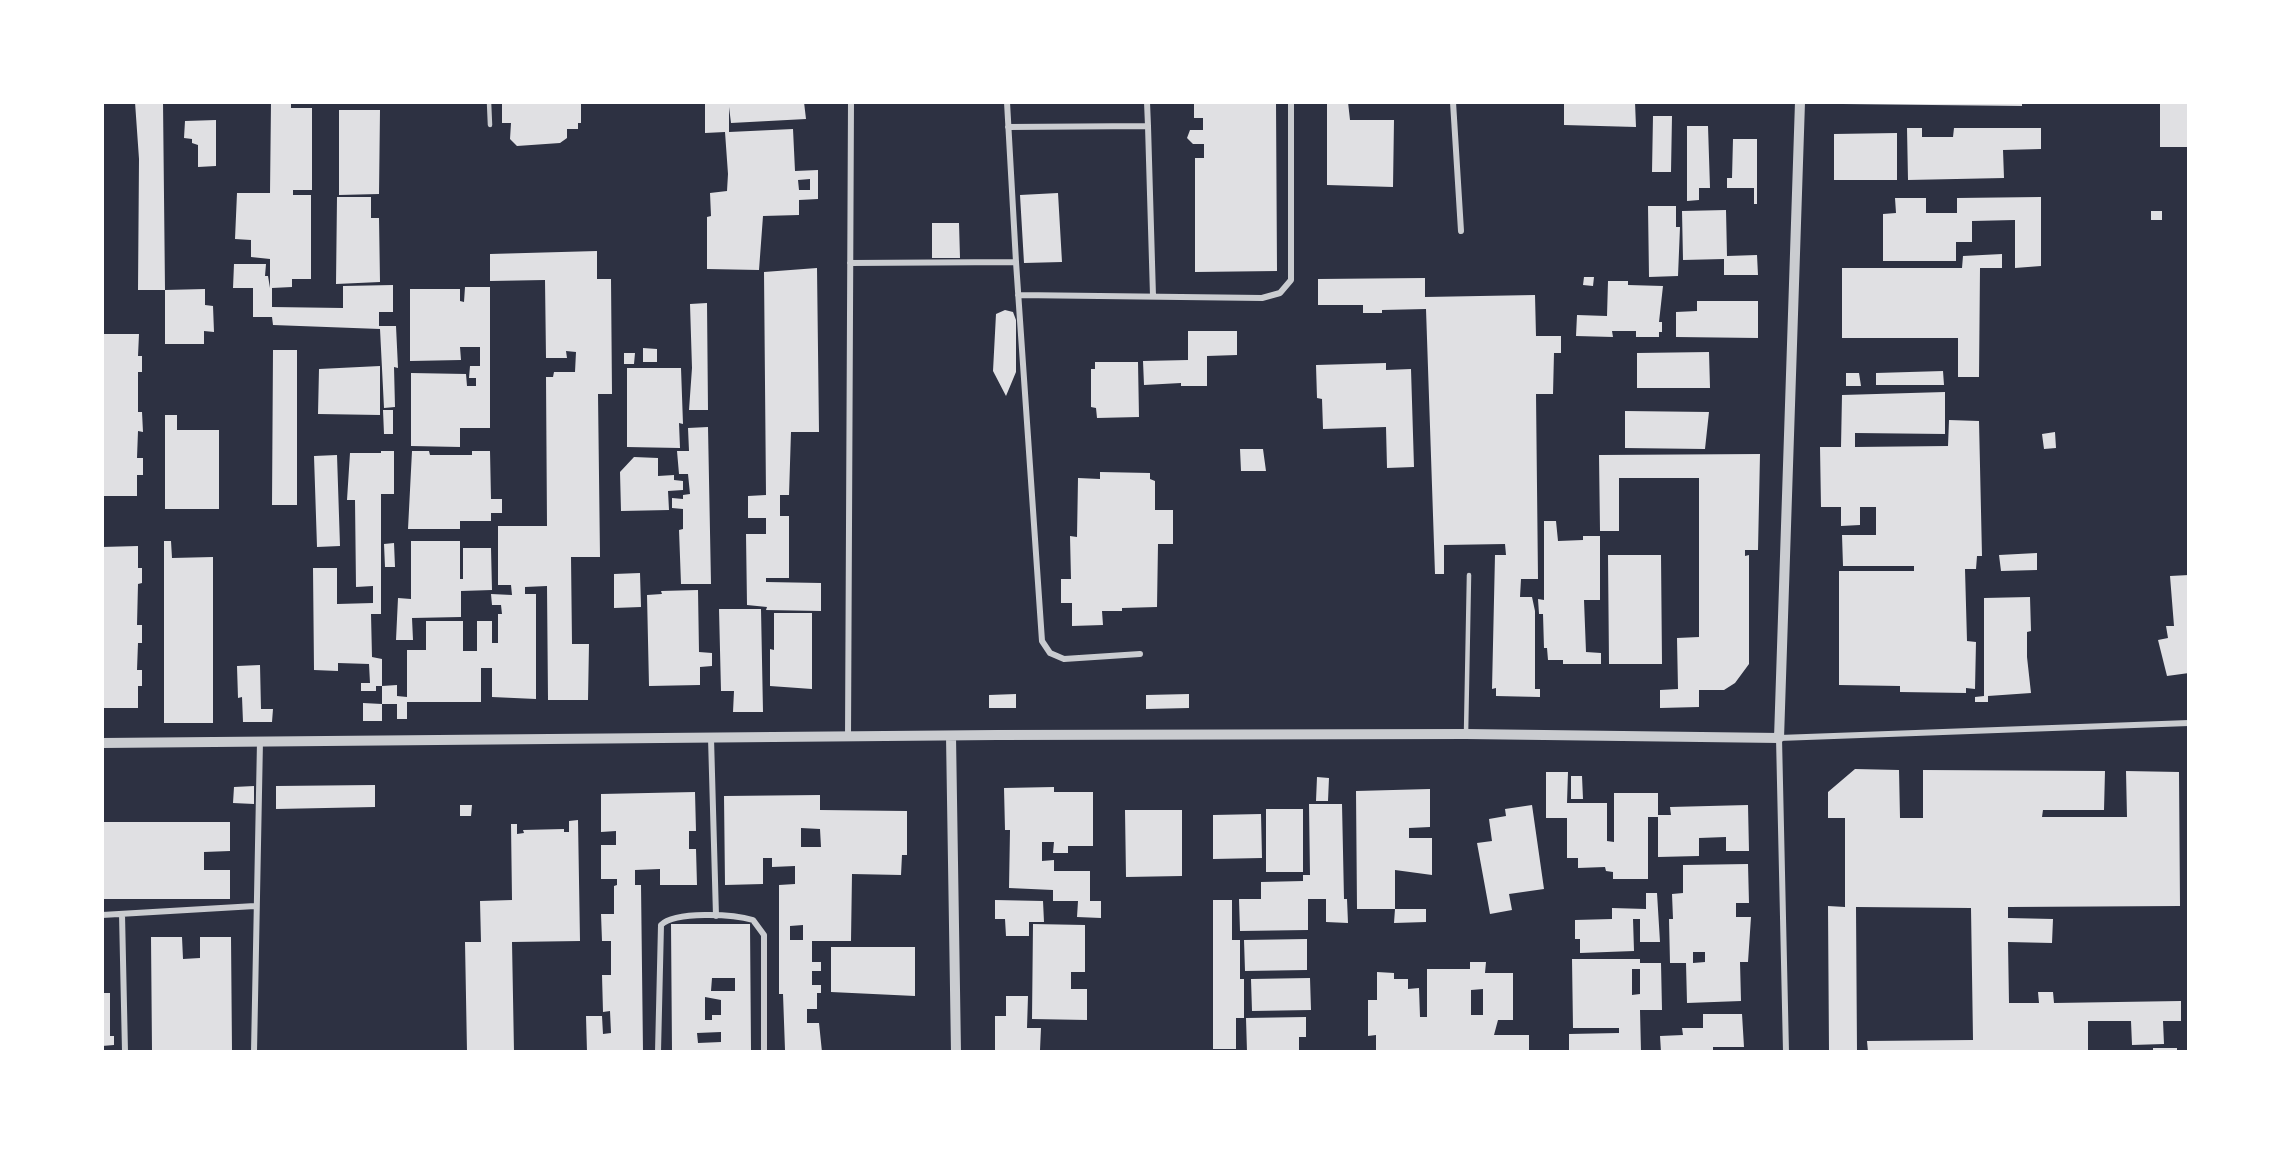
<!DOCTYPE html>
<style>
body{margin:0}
#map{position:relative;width:2291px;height:1154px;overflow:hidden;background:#2d3142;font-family:Literata,serif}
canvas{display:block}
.frame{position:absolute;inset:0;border:104px solid #fff;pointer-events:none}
</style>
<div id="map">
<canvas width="2291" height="1154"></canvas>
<div class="frame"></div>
</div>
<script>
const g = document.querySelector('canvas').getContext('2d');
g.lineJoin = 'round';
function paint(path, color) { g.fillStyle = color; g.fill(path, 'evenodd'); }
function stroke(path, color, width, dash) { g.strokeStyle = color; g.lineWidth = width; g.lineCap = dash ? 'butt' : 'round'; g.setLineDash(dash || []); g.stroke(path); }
const building = new Path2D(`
 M135,102H163L165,290H138L139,159Z
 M271,102H291V108H312V190H293V195H311V279H292V287L272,288V307L343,308V286L393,285V312H379V326H396L398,368L394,367L395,407L384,408L380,329L273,325L272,317H253V288H233L234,264H266L265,276H268L270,288V259L251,257V240L235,239L237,193H270Z
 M502,102H581V123H578V129H567V138L560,143L517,146L510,139L511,123H502Z
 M705,102H804L806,119L731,123L729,107V132L793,129L795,171L818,170V199L799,200V215L763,216L759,270L707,269V217L711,216L710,193L727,191L728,174L725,132L705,133ZM810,179V190H799L798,180Z
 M1194,102H1276L1277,271L1195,272V158H1204V144H1193L1187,138L1190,130H1203V118H1194Z
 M1327,102H1348L1350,120H1394L1393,187L1327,185Z
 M1564,102H1635L1636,127L1564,125Z
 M1843,102H2022V106L1843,104Z
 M2160,102H2189V147H2160Z
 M339,110H380L379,194L339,195Z
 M1653,116H1672L1671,172H1652Z
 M216,120V166L198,167V145L192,143V139L184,138L185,121Z
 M1687,126H1708L1710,188H1699V200L1687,201Z
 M1907,128H1922V137H1953L1954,128H2041V149L2003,150L2004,178L1908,180Z
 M1897,133V180H1834V134Z
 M1733,139H1757V204H1754V188H1727V178H1732Z
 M1058,193L1062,262L1024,263L1020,195Z
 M337,197H371V218H379L380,282L336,284Z
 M2041,197V266L2015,268V220L1972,221V242H1956V261H1883V214L1896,213L1895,198H1926V213H1957V198Z
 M1648,206H1676V227H1680L1678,276L1649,277Z
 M1726,210L1727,256L1757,255L1758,275H1724V259L1683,260L1682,211Z
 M2151,211H2162V220H2151Z
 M932,223H959L960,258H932Z
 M597,251V279H611L612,394H598L600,557H571L572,644H589L588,700H548L547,586L525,587V594H536V699L492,697V668H481V702H407V719H397V704H382V721H363V703L382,704V686L397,685V696L407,697V650H426V621H463V651H477V621H492V643H498V614H502L501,605H492L491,594L512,595L511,585H498V526H547L546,377H553L554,372H575L576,352L566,351L567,358H546L545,280L490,281V254Z
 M2002,254V268H1980L1979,377H1958V338H1842V268H1962L1963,256Z
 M817,268L819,432H791L789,495H780V516H789V578H766V582L821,583V611L766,610L767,607L747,605L746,534H766V518H748V496L766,495L764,272Z
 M1584,277H1594L1593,286L1583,285Z
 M1425,278V297L1535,295L1536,336H1561V353H1554L1553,394H1536L1538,579H1521L1520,597H1532L1535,611V689H1540V697L1496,696V688L1492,689L1495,555H1506L1505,544L1444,545V574H1435L1426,309L1382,310V313H1363V305H1318V279Z
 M1608,281H1628V285L1663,286L1659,322H1662V332H1659V337H1636V331H1612L1613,337L1576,336L1577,315L1607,316Z
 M465,287H490V428H460V447L411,446V373L466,374L467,386H476V378H469L470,366H480V347H460L461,360L410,361V289H460V301L464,302Z
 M205,289V305L213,306L214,332L204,331V344H165V290Z
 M1697,301H1758V338L1676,337V312L1697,311Z
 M707,303L708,410H689L692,368L690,304Z
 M1005,310L1013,312L1016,320V372L1006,396L993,371L996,314Z
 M1188,331H1237V355L1207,356V386H1181V383L1144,385L1143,361L1188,360Z
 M102,334H139L138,356H142V372H138V412H142L143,432L138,431L137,458H143V475H137V496H102Z
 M643,348L657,349V362H643Z
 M273,350H297V505H272Z
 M1709,352L1710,388H1637V353Z
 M624,353H635L634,364H624Z
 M1095,362H1138L1139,417L1097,418L1096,408L1091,407V369H1095Z
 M1386,363V370L1411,369L1414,467L1387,468L1386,427L1323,429L1322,399L1317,398L1316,365Z
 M380,366V415L318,414L319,369Z
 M627,368H681L683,424L679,423L680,448L627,447Z
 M1943,371L1944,385H1876V373Z
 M1846,373H1859L1861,386H1846Z
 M1945,392V434L1855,433V447L1948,446L1949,420L1979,421L1982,556H1977L1976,569H1965L1967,641L1976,642L1975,689L1966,688V693L1900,692V686L1839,685V571H1914V566H1843L1842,535H1876V507H1860V525L1841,526V507H1821L1820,447H1841L1842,395Z
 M383,410H393V434H384Z
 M1625,411L1709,412L1705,449L1625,448Z
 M165,415H177V430H219V509H165Z
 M708,427L711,584H681L679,530L683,529V509L672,508V498L683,499V495L690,494L688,474H679L677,451H689L688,428Z
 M2055,432L2056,448L2044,449L2042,434Z
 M1240,449H1263L1266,471H1241Z
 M381,451H394V494H381V614H371L372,657L382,659V686H376V691H361V683H370L369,664L338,663V671L314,670L313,568H337V604L373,603V586L356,587L355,500H347L350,453H381Z
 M412,451H429L430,455H472V451H490L491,499H502V513H491V521H460V529H408Z
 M1760,454L1758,550H1745V556L1749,555V664L1735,683L1724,690H1699V707L1660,708V690L1678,689L1677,638L1699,637V478H1619V531H1600L1599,455Z
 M337,455L340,546L317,547L314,456Z
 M634,457L658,458V476L674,475V480L683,481V490L668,491L669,510L621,511L620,472Z
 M1100,472L1150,473V479L1155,481V510H1173V544H1158L1157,607L1122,608V611H1102L1103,625L1072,626V603H1061V579H1071L1070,536L1077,537L1078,478L1100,479Z
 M1544,521H1556L1558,541L1583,540V536H1600V600H1584L1586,652L1601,653V664H1563V660H1548L1547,648H1544L1543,614H1539L1538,599L1544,600Z
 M164,541H171L172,558L213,557V723H164Z
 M411,541H460V579H463V548H491L492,590L461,591V617L412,618L413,640H396L398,598L411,599Z
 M394,543L395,567H385L384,544Z
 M138,546V568H142V583L138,584L137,625H142V643H138L137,670H142V686H138V708H102V547Z
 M2037,553V570L2001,571L1999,555Z
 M1608,555H1661L1662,664H1609Z
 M640,573L641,607L614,608V574Z
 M2189,575V673L2167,676L2158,640L2168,638L2166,626H2174L2170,576Z
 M698,590L699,652L712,653V666L700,667V685L649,686L647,595L662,594L661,591Z
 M2030,597L2031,631L2027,632V657L2031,693L1988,696V702H1975V697L1984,696V598Z
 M719,609H761L763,712H733L734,691H721Z
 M774,613H812V689L770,686V649L774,650Z
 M260,665L261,709H273L272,722H243L242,697L238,698L237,666Z
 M1016,694V708H989V695Z
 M1189,694V708L1146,709V695Z
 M1855,769L1899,770L1900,818H1923V770L2105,771L2104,810H2043L2042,817H2127L2126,771L2179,772L2180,906L2008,907V918L2053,919L2052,943L2008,942L2009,1003H2039L2038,992H2053L2054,1003L2181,1001V1021H2163L2164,1044L2132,1045L2131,1021H2088V1052H1868L1867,1041L1973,1040L1971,908L1856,907L1857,1052H1829L1828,906L1845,907V818H1828V792Z
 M1546,772H1568L1567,803H1607V841L1614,842V793H1658V817H1648V879H1613V872L1606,871L1605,867L1578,868V858H1567V818H1546Z
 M1571,776H1582L1583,799H1571Z
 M1317,777L1329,778L1328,801H1316Z
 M375,785V807L276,809V786Z
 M254,786V804L233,803L234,787Z
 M1054,787V792H1093V846H1068V853H1053L1054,842H1042V861L1054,860V871H1090V901H1101V918L1077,917L1078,901H1053V890L1009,888L1010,830H1005L1004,788Z
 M1430,789V827L1409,828V838H1432V875L1395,870V909H1357L1356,791Z
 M695,792L696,831H689V849H696L697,885H660V869L635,870V885H641L643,1052H587L586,1016H602L603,1034L611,1033L610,1011L603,1012L602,975H611V941H602L601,914H614V886L617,885V879H601V845H616V831L601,832V794Z
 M820,795V810L907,811V855H902L901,875L852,874L851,941H812V962H821V971H812V985H821V993H817V1009H807V1023H819L822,1052H780L785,1050L783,994H779V885L795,884V866L772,867V858H763V884L725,885L724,796ZM801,828L820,829L821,847H801ZM803,925V940H790V926Z
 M1309,804H1342L1344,899H1347L1348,923L1326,922V899H1308V930L1240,931L1239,899H1261V882L1303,881V875H1310Z
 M460,805H472L471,816H460Z
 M1532,805L1544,889L1509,894L1512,910L1490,914L1477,843L1492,841L1489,819L1506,816L1505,809Z
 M1748,805L1749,851H1726V837L1699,838V856L1658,857V815H1671L1670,807Z
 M1266,809H1303V872H1266Z
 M1125,810H1182V876L1126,877Z
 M1261,814L1262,858L1213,859V815Z
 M578,820L580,941L512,942L514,1052H467L465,942H481L480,901L512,900L511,824H517V834L524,833L523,830L564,829V832H569V821Z
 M102,822H230V851L204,852V870H230V899H102Z
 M1748,864L1749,903H1736V917H1751L1748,962H1740L1741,1001L1687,1003L1686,963H1670L1669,919H1673L1672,894L1683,893V865ZM1693,952H1705V962L1693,963Z
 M1646,893H1657L1660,942H1640V919H1633L1634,951L1580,953V939H1575V920L1612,919V908L1646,909Z
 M995,900L1043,901L1044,922H1029V936H1006L1005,919H995Z
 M1213,900H1232V940H1240V979H1244V1018H1236V1049H1213Z
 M1395,909H1426V922L1394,923Z
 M671,924H750L751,1052H672ZM712,978H735V991H711ZM705,997L721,1000V1015H712V1020H705ZM721,1032V1042L698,1043L697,1033Z
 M1033,924L1085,925V972H1071V989H1087V1020L1032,1019Z
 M151,937H182L183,959L200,958V937H231L232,1052H152Z
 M1307,939V970L1245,971L1244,940Z
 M831,947H915V996L831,992Z
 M1572,959H1640V963H1661L1662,1010H1640L1641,1052H1569V1034L1619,1033V1028H1573ZM1632,969H1640V994L1632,995Z
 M1470,962H1486L1485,973H1513V1020H1498L1494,1035H1529V1052H1376V1035L1368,1036V1000H1377V972L1394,973V979H1408V989L1419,988L1420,1017H1427V969H1470ZM1483,989V1015H1471V990Z
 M1310,978L1311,1010L1252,1011L1251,979Z
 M102,993H110V1036H114V1045L102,1046Z
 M1006,996H1028L1027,1028H1041L1040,1050L1045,1052L995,1050V1016H1006Z
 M1703,1014H1742L1744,1047H1713V1052H1661L1660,1036L1683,1035L1682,1028H1703Z
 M1306,1017V1037H1299V1051L1247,1052L1246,1018Z
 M2153,1048H2177V1052H2153Z`);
const service = new Path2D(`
 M489,102L490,125
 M1466,734L1469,575`);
const minor = new Path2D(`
 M1453,102L1461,231
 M1148,126L1153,296
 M1008,127L1148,126L1147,102
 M1016,262L1042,641L1050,653L1064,659L1140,654
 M850,263L1016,262L1007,102
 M1018,295L1262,298L1280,293L1291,280V102
 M848,737L851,102
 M711,738L716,916
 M122,914L125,1052
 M102,915L255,906
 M254,1052L260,741
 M658,1052L661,925C675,911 733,914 753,920L764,935V1052
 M1786,1052L1779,738L2189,723`);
const tertiary = new Path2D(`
 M951,736L956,1052
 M102,743L997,735L1466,734L1779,738L1800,102`);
paint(building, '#e0e0e3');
stroke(service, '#caccd0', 4.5);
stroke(minor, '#caccd0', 6);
stroke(tertiary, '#caccd0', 10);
</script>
